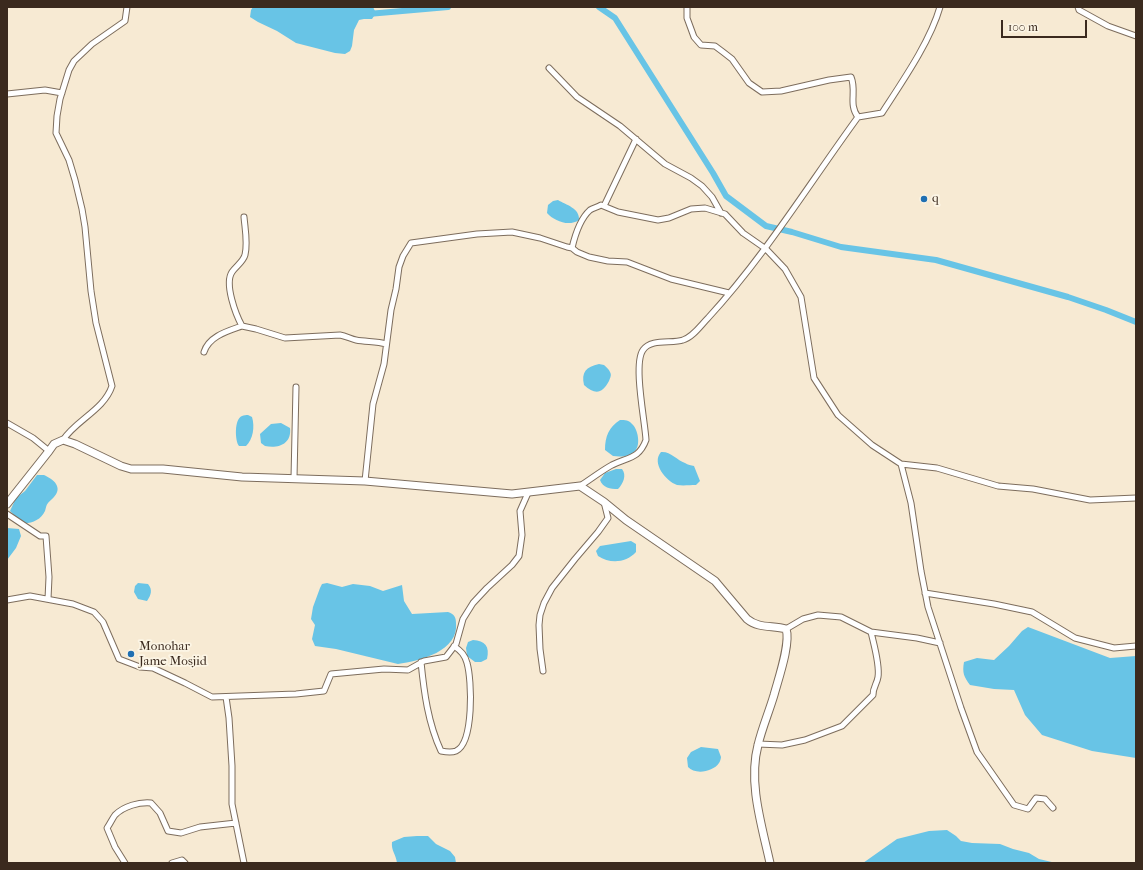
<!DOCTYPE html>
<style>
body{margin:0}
#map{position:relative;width:1143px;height:870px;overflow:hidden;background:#f7ead3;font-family:"IM FELL French Canon",serif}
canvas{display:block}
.frame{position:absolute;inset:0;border:8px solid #3b2a1e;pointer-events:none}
.scale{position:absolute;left:1001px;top:20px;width:86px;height:18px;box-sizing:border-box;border:2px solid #3b2a1e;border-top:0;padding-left:5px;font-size:12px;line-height:14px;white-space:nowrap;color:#3b2a1e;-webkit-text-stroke:3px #fcf5e5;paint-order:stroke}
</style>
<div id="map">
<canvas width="1143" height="870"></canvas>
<div class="frame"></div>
<div class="scale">100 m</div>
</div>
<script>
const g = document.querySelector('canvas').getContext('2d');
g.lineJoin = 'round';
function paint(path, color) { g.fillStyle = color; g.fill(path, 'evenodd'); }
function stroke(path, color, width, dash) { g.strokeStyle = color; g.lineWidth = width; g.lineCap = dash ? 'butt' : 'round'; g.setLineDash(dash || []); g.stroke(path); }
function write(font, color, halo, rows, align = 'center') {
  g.font = font + ' "IM FELL French Canon",serif'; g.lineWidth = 3.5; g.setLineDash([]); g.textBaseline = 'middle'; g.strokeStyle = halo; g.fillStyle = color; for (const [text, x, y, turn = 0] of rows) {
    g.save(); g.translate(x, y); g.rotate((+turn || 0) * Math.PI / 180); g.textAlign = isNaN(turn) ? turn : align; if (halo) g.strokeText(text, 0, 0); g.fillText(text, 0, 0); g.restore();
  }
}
const water = new Path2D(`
 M253,7H373L376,13L372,19H364L359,20L354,30L352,46L350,51L345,54L335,53L296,43L277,31L258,22L250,17L251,10Z
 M558,200C566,205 580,208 579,220C569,227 554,221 547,213L548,205L553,201Z
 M599,364L604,365C606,367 609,369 610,372C612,375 610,378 609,381C602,394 595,395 584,385C581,372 586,367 599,364Z
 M248,415L252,417C255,427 253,439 246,446H239C235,441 234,419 242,416C244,415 246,415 248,415Z
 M620,420C625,420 629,420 632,424C638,429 641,445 635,451C630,457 620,457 613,456L605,450C605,436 609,427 620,420Z
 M281,423L290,428C292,444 278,449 265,446L261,443L260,434L271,424Z
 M661,452C670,451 677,460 685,463C688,465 691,465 694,466L700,481L696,485C690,485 683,486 677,485C666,481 651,463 661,452Z
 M616,469H622C627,475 623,484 618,489C610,489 603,488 600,480L605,473Z
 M37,475H44C48,477 54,480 56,484C61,492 53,498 48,503C46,505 46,508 45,511C41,520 31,524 22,523L10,511L16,498L25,491Z
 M7,528L19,529L21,536L16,548L7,560Z
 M631,541L636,544V552C626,563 610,564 598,556L596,551L600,546Z
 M138,583L148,584C153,590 151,595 147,601L138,599L134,592L135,586Z
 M327,583L342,587L353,584L370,586L383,591L402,585L404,601L412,614L448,612C454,614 456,617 456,623C459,651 420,661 398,664L336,649L315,646L312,639L315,625L311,619L313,607L320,588L322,584Z
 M1028,627L1110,658L1136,656V758L1092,751L1042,735L1025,715L1014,690L994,689L970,685C964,677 962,673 964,662L977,658L994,660L1009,646L1022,631Z
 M473,640C485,641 490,646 487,659L481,662H475L467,656L466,648L468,642Z
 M701,747L718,749L721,757C721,758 720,762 719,763C713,772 695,775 688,767L687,758L691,752Z
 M947,830L956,836L961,841L972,843L1000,844L1013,849L1029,853L1039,859L1056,863H863L897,839L929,831Z
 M417,836H428L436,844L450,851L455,857L456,863H397C396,854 391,851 392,842L404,837Z`);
const canal = new Path2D(`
 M599,7L615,18L713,173L726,196L766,226L792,232L841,247L936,260L1068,297L1106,310L1136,322
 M368,14L448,7`);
const street = new Path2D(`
 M687,7V18L694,37L701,45L715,46L723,52L732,59L749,83L762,92L781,91L829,80L851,77C857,91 848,104 858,117
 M1078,7L1079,10L1108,26L1136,36
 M549,68L577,97L620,126L665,164L691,178L702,186L712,197L721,213
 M7,94L45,90L62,93
 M604,206L636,139
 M244,217C245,229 248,243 245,255C243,262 236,266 232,272C224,284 236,315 242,326L256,329L285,338L340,335C346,336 351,339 356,340C366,342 377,341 386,344
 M572,248L577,252L589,257L608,261L627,262L671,279L729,293
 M204,352C209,336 228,331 242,326
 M7,423L33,438L49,451
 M63,440C76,420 104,410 112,386L96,323L91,291L85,227L82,209L75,180L69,160L56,133L57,116L60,99L69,70L74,61L92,44L125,21L127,7
 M901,464L937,468L998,486L1033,489L1090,500L1136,498
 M294,478L296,387
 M365,481L373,404L384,364L391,310L396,289L399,267L403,256L411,243L477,234L512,232L540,238L567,247L572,248C575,235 580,219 590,210C593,208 598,207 601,205L618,212L658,220L669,218L691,209L705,208L725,214L743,233L766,249L785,269L801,297L814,378L838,415L872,445L901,464L911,503L921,571L928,607L961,708L977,752L1014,805L1028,809L1036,798L1045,799L1053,808
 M580,486C591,479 601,471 612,465C628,457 639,459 646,440C645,421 633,364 643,350C651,338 672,344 683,340C693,337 701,325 708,318C765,256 809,184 858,117L882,113C902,82 930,42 940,7
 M7,514L40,536H46L49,577L48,599
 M925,593L994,604L1032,612L1075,638L1114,648L1136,646
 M7,600L30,596L73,604L94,612L103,622L119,659L140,667L153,668L185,683L212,697L296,694L324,691L331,674L384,669L408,670L424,661L446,657L456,644L463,619L473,603L487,588L512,565L519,556L522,535L520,511L528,493
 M786,629L803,619L818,615L841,617L871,632L917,638L940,643
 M421,662C424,692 428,723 441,751C446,752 451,753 456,751C474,743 472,680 467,663C465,655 461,651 454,646
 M543,671L540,649L539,625L540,615L544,603L552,588L575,559L598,532L608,518L604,502
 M226,697L229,718L232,766V804L244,863
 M758,744L782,745L805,740L842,726L873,695C873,687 877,684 878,677C880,665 874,645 871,632
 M125,863L115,847L107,828C110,824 112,819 115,815C124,806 139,802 151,803L160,813L168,831L181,833L200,827L236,823
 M172,863L182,860L185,863`);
const secondary = new Path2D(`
 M7,504L49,451L54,444L63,440L75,444L121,466L131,469H163L242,477L365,481L512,494L580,486L604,502L626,520L715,581L747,619C759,629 773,625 786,629C791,643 778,680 774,695C769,712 762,728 758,745C748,783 762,826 770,863`);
const markers = [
 [924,199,4,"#1f6fb2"],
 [131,654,4,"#1f6fb2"]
];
const poiNames = [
 ["q",932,199],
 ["Monohar",139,647],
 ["Jame Mosjid",139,662]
];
paint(water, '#68c4e6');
stroke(canal, '#68c4e6', 6);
stroke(street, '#7d6d5d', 7);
stroke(secondary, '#7d6d5d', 9);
stroke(street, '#fff', 5);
stroke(secondary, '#fff', 7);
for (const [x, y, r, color] of markers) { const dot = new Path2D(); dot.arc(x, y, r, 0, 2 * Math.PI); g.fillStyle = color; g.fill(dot); stroke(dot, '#fcf5e5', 1.5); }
write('13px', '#3b2a1e', '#fcf5e5', poiNames, 'left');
</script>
